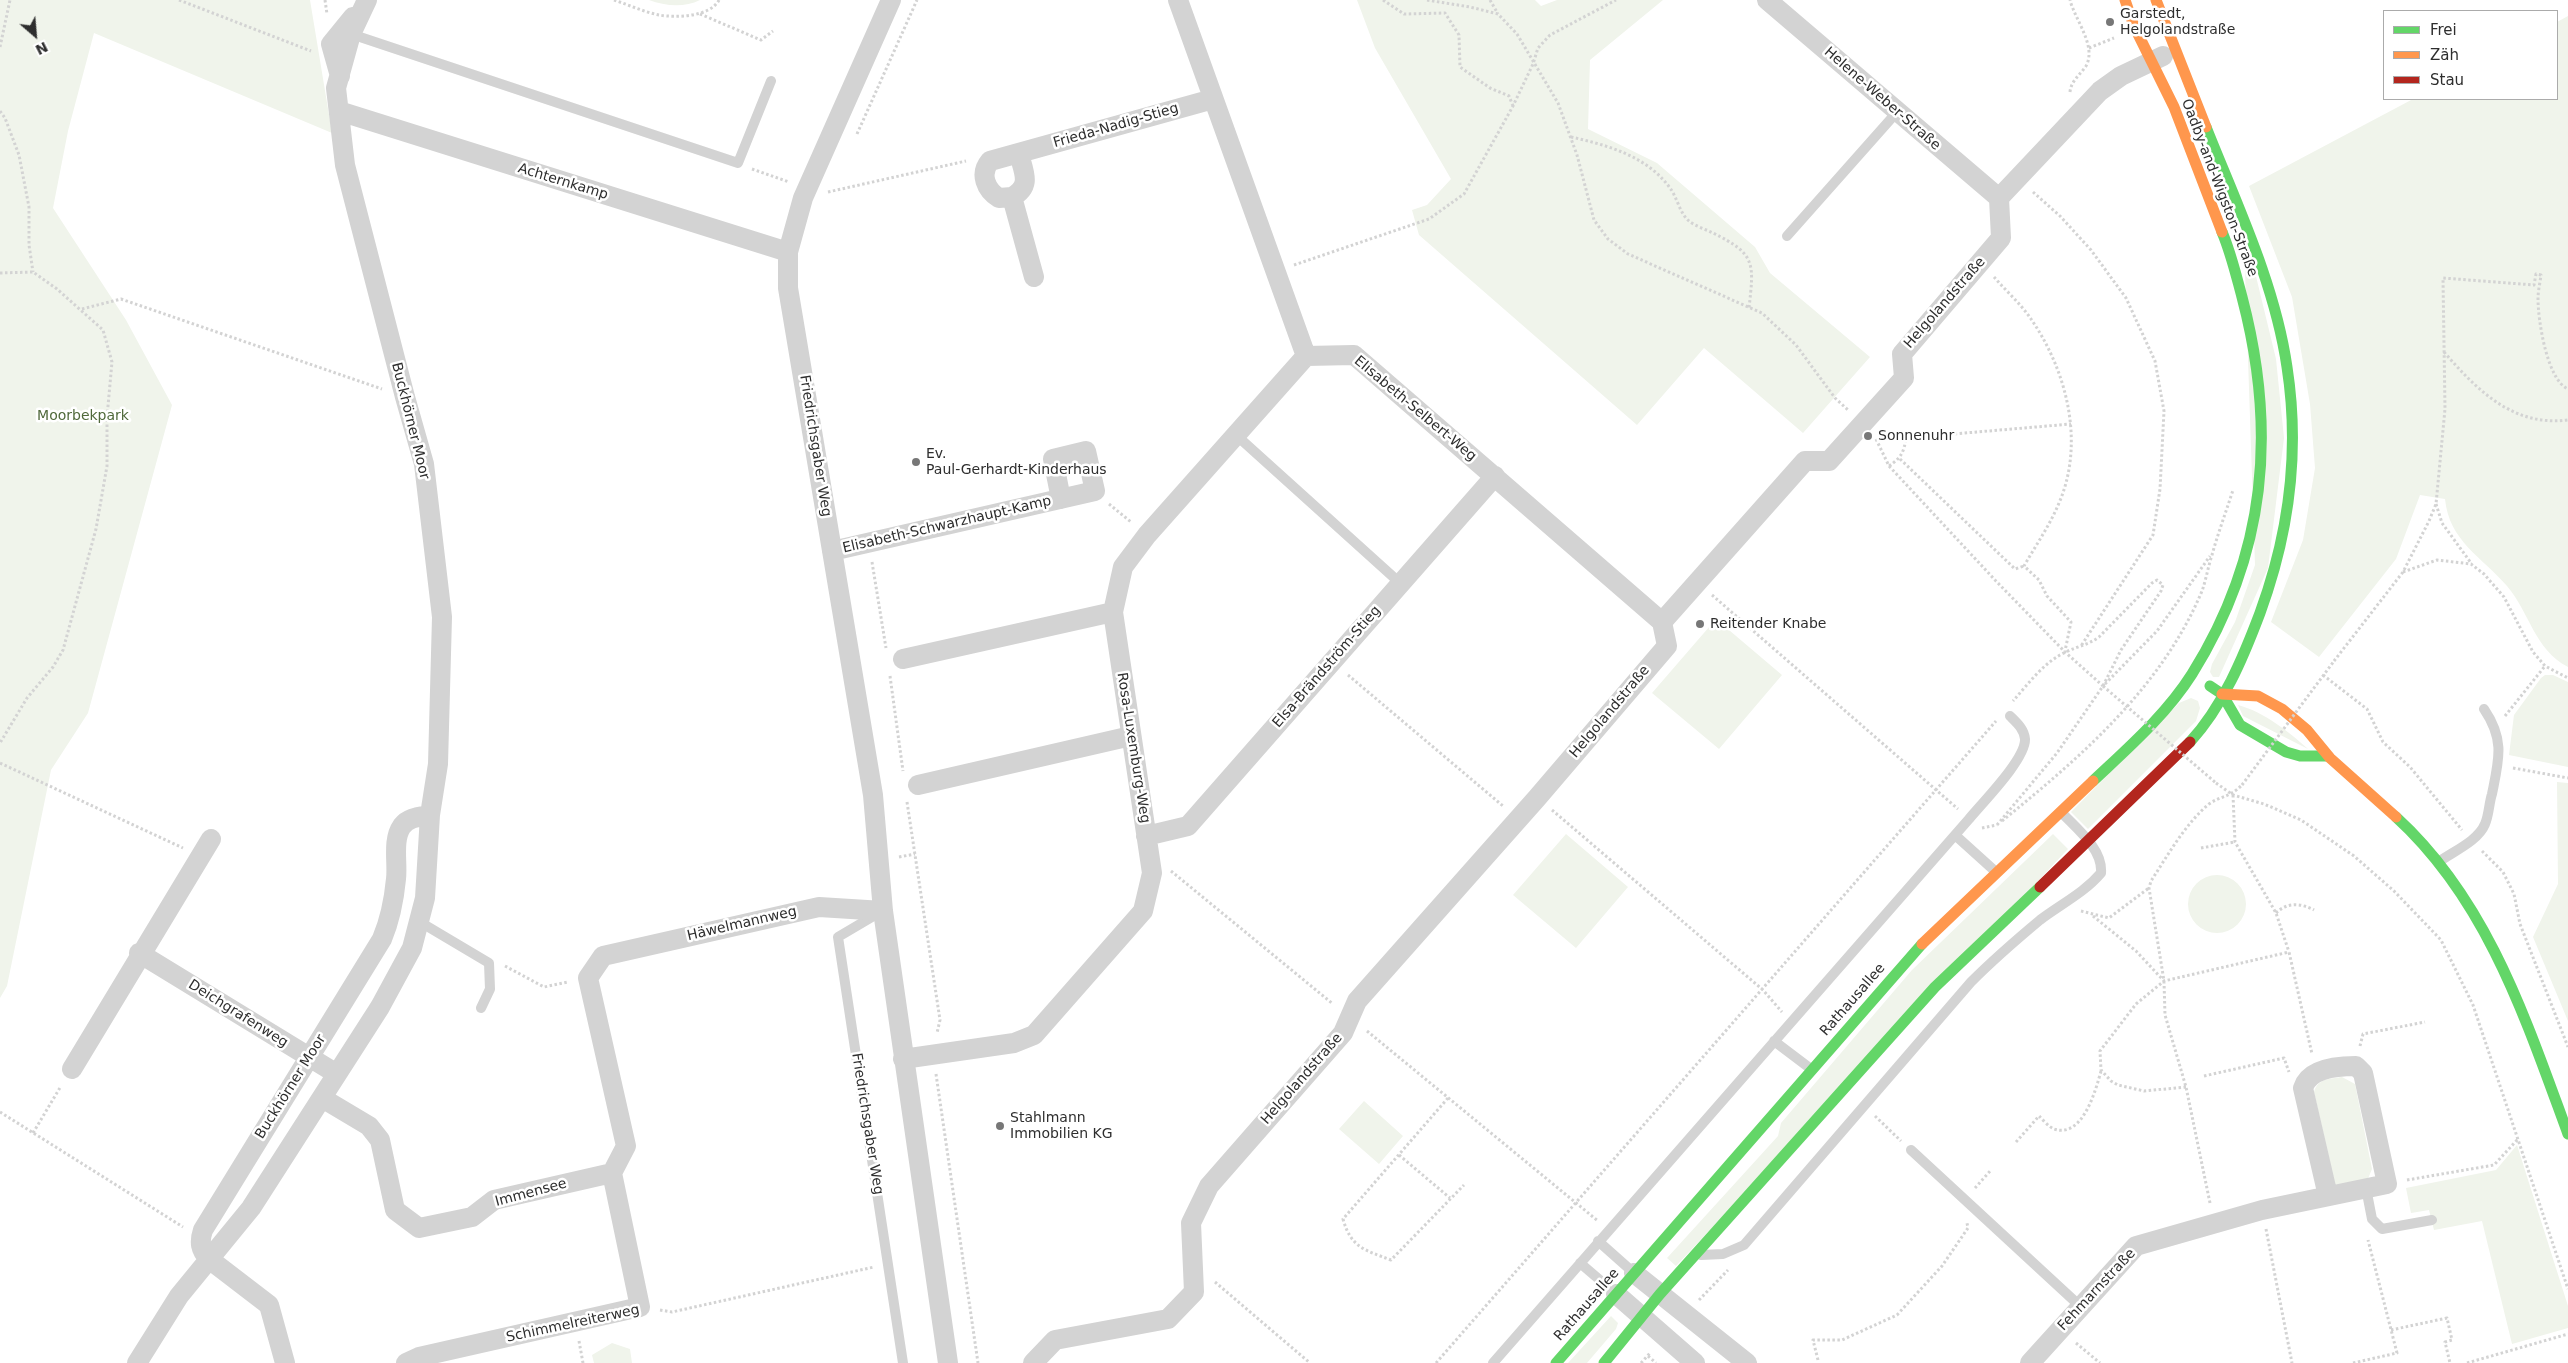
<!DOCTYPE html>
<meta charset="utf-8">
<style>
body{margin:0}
#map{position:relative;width:2568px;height:1363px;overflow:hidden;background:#fff;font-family:"DejaVu Sans",sans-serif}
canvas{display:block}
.legend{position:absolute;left:2383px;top:10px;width:175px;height:90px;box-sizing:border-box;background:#fff;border:1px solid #ababab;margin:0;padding:6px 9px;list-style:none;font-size:15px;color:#2e2e2e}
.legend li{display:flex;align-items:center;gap:10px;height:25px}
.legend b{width:25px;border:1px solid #ababab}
.north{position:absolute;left:10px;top:10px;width:50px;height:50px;-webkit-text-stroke:4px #fff;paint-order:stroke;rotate:153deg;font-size:14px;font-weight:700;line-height:20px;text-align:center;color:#2e2e2e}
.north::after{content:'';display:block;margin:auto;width:18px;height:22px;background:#2e2e2e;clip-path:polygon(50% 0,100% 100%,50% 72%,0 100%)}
</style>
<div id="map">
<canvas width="2568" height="1363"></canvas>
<ul class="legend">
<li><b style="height:6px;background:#63d668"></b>Frei</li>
<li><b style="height:6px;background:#ff974d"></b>Zäh</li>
<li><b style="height:6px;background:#b3261e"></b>Stau</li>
</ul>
<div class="north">N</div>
</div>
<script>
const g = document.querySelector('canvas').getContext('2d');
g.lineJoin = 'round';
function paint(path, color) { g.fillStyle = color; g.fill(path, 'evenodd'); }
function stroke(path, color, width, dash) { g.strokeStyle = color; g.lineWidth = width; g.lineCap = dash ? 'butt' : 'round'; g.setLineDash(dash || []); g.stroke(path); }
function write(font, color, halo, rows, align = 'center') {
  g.font = font + ' "DejaVu Sans",sans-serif'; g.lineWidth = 5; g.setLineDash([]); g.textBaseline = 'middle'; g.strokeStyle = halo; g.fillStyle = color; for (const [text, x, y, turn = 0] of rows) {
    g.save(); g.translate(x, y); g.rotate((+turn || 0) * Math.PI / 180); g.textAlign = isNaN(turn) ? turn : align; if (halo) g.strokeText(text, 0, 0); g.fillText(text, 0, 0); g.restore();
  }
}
const green = new Path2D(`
 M0,0H310L332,133L94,33L68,131L53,208L126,320L172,405L88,713L51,770L7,986L0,998Z
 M649,0H700C684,8 665,6 649,0Z
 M1357,0H1535L1541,6L1557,0H1663L1590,60L1588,129L1657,163L1755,247L1770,273L1870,357L1803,433L1704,348L1637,425L1419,235L1412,210L1427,205L1451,179L1375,48Z
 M2568,16V667C2534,649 2530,613 2507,586C2482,557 2449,541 2445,499L2420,495L2396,559L2319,657L2271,622L2303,540L2315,468L2310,404L2292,297L2249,186L2413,99H2557V22Z
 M2254,268L2276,359L2284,438L2268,568L2219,677H2213L2210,672L2212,664L2235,622L2255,565L2245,271Z
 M1716,619L1782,675L1719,749L1652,693Z
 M2545,675H2553L2568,682V767L2509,755L2514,715L2541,678Z
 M2191,698L2198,701L2200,708L2196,721L2088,829L2071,812L2179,703Z
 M2238,705C2264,712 2288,731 2308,749L2243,716Z
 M2557,782L2568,783V1021L2533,937L2558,884Z
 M1566,834L1628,887L1576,948L1513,895Z
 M2053,834L2068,849L1676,1266L1667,1258L1778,1136L1781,1123L1912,970Z
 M2188 904a29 29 0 1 1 58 0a29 29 0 1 1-58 0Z
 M2342,1077L2355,1084L2372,1169L2367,1181L2343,1187L2335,1184L2314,1092C2318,1078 2330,1079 2342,1077Z
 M1364,1101L1403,1136L1379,1164L1339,1129Z
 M2517,1145L2568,1306V1328L2512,1344L2482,1221L2434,1230L2429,1210L2411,1213L2406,1188L2496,1170Z
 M1611,1316L1618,1323L1616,1329L1587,1363H1568Z
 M612,1343L630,1349L632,1363H594L592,1355Z`);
const path = new Path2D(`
 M179,0L311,51
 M325,0L327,14
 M614,0C629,5 644,12 659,15C676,18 710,17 719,0
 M1383,0L1404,14L1445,13L1459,35L1460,67L1490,88L1509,96L1513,106
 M1427,0L1470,7L1498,14L1517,34L1558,103L1577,155L1594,220L1608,239L1628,254L1762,313L1796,345L1835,398L1848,410
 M1490,0L1498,14
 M700,14L761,40L773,31
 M0,47L10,0
 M2089,48L2114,38
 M2070,92C2071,81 2080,75 2086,66C2097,46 2075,20 2070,0
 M0,111L5,118L19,155L29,207V245L33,272
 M857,134L917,0
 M1571,137C1607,145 1647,156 1670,188C1677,197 1680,214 1689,221C1695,226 1705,229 1713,233C1756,254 1754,263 1749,308
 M752,169L789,182
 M828,192L966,161
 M2033,192L2060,216L2091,250L2126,298L2155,361L2164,411L2160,489L2153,535L2081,646
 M1294,265L1429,219L1464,194L1513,106L1533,64L1538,48L1550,35L1616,0
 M0,273L33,272L57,289L103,330L112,362L107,417V466L96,529L63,650L53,667L27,698L0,743
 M1994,277C2006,291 2021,304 2031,319C2067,371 2085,443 2059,503C2050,525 2036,545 2024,566L2039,580L2047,596L2071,622L2065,651
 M82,309L121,299L382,389
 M2444,352C2477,390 2513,427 2568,420
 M1880,435L1906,438L2071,424
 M1876,439L1889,466L1995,580L2065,652L2103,686
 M1900,459L2015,569L2024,566
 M1889,466C1901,458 1904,452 1906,438
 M1109,504L1131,522
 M2436,504L2442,523L2471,563
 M872,562L886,648
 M2403,572L2437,560L2471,564L2484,574L2504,597L2533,652L2545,666L2568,678
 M1712,595L1958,809
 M2334,661L2403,572L2429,521L2436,504L2445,409L2443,278L2534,285L2536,274L2541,275C2540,283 2538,291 2538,299C2538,320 2547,380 2568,389
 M1348,675L1503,806
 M2323,675L2367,709L2383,742L2410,767L2462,830
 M890,676L903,771
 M2105,684L2157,631L2210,556
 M2505,716L2545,666
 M0,763L183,848
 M2513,768L2568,778
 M2216,783L2233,795L2264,804L2301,820L2354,856L2394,891L2441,940L2473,1005L2568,1289
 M2233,795L2235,842L2276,913L2289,952
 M907,802L940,1020L937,1033
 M1552,810L1763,990L1782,1012
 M2002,821C2081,757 2162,687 2202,591C2206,580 2208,567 2212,555C2218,533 2226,512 2233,490
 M1997,825L2057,753L2103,686L2121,650L2161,591L2163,585L2157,580L2152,583L2099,637C2088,645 2078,646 2066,652C2045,661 2028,684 2013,701
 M1982,828L1997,825
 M2201,848L2235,842
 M2482,851L2503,872L2514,894L2520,924L2568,1047
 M899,857L915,854
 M1171,871L1333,1004
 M2081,911L2109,918L2149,888
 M2276,913C2287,902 2301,903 2314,910
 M2093,916L2136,951L2164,981
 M505,966L544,987L568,982
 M1367,1031L1598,1221
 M2360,1046L2363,1034L2425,1022
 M936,1074L978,1363
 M2204,1076L2284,1058L2289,1072
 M2186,1087L2144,1091L2118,1085L2111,1081L2101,1070L2100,1051L2136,1004L2164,981L2289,952L2312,1054
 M1448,1098L1343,1219C1351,1248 1365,1250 1391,1260L1464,1185
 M0,1112L183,1227
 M1875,1116L1901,1141
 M33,1133L61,1086
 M2016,1142L2039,1116C2043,1120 2049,1127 2054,1129C2083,1139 2096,1089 2101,1071
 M1399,1155L1450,1198
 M2407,1180L2494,1165L2518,1139
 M1975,1188L1991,1170
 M2210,1203L2186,1087L2165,1015L2164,981L2149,888L2151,881C2168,855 2185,824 2209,804C2220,796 2229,798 2242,785
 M2266,1229L2292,1363
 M1215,1282L1310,1363
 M1699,1300L1728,1270
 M660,1310L672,1312L874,1267
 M2391,1330L2447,1318L2452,1340L2445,1342L2450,1363
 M579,1341L583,1363
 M2076,1343L2100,1363
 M1648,1356L1656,1363
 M1818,1360L1813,1340H1842L1897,1315L1942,1266L1968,1228L1967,1223
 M1436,1363L1996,721
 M1641,1363L1651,1352
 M2353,1363L2397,1353L2368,1240
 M2467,1363L2568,1334`);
const lane = new Path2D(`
 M351,34L738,163L771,81
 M1787,236L1897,112
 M1236,435L1400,583
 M1955,835L1996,872
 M2440,861C2454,851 2478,841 2485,824C2489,815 2489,803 2492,794C2499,759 2505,740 2484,709
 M877,914L838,937L903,1363
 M420,922L489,963L490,989L481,1008
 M1774,1041L1811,1069
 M1911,1150L2081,1307
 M2366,1188L2372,1219L2382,1229L2432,1220
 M1598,1241L1634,1273
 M1701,1255L1723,1254L1744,1245L1971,982C1993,960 2016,940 2040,920C2061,904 2084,893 2101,873C2103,849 2077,829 2061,812
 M1580,1263L1615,1293
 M1493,1363L1969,819C1982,803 2026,759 2025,739C2024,729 2017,723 2010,716`);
const street = new Path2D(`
 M891,0L803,198L788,252V288L873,795L883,911L948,1363
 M1178,0L1306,356L1354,355L1662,622
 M1767,0L1999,198
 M340,76L331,44L353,17
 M339,111L788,252
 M1019,154C1024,173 1032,186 1012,197L1034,277
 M1012,197L999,198C986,190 979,174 990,161L1213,99
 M832,551L1095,491L1086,451L1053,459L1061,499
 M903,659L1113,612
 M918,785L1131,736
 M1146,836L1188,826L1495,476
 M139,953L337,1074
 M903,1059L1014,1043L1034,1035L1143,911L1152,873L1113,612L1123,567L1147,535L1306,356
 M72,1069L211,839
 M322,1098L369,1126L380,1140L395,1210L419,1228L472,1217L494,1200L612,1173
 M1634,1273L1747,1363
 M1616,1294L1695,1363
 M137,1363L179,1296L251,1208L380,1007L412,948L425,898L430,815L438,764L442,617L424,464L405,397L345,165L336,88L351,34L367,0
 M285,1363L269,1305L209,1259C200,1250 199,1242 203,1230L382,939C390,920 394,900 396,879C398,863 392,840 402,826C409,817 420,817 430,815
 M406,1363L419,1357L640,1307L612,1173L626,1146L588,978L603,956L819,907L883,911
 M1033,1363L1055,1340L1168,1319L1194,1292L1191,1223L1209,1186L1343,1033L1357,1001L1537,798L1667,646L1662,622L1805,461H1829L1904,378L1902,354L2001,238L1999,198L2100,91L2121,76L2163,56
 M2030,1363L2136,1246L2262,1210L2387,1184L2363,1073L2356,1066C2338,1066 2309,1068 2303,1088L2328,1196`);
const fast = new Path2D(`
 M2210,686L2222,694L2240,725L2286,752L2300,756H2327
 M2190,742C2223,706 2243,658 2260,613C2289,534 2300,451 2287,367C2275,284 2237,205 2206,127
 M2093,781C2128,748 2166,715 2192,674C2267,554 2277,430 2242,297C2236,275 2231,253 2222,232
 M2396,817C2488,901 2526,1020 2568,1134
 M1556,1363L1922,944
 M1604,1363L1660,1294L1935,987L2040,887`);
const slow = new Path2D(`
 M2125,0L2134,26L2174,107L2222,232
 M2156,0L2206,127
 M2222,694L2258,696L2282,709L2307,730L2330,758L2396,817
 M1922,944L2093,781`);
const jam = new Path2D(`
 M2040,887L2190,742`);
const pathBridge = new Path2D(`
 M2103,686L2216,783
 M2242,785L2334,661`);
const markers = [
 [2110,22,5,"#777"],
 [1868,436,5,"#777"],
 [916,462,5,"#777"],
 [1700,624,5,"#777"],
 [1000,1126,5,"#777"]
];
const poiNames = [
 ["Garstedt,",2120,14],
 ["Helgolandstraße",2120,30],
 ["Sonnenuhr",1878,436],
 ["Ev.",926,454],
 ["Paul-Gerhardt-Kinderhaus",926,470],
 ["Reitender Knabe",1710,624],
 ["Stahlmann",1010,1118],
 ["Immobilien KG",1010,1134]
];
const streetNames = [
 ["Helene-Weber-Straße",1882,99,41],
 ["Frieda-Nadig-Stieg",1116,126,-16],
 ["Achternkamp",563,182,17],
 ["Oadby-and-Wigston-Straße",2219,188,69],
 ["Helgolandstraße",1945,303,-49],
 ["Elisabeth-Selbert-Weg",1415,409,40],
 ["Buckhörner Moor",410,421,76],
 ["Friedrichsgaber Weg",815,446,81],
 ["Elisabeth-Schwarzhaupt-Kamp",947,525,-13],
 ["Elsa-Brändström-Stieg",1327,667,-49],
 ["Helgolandstraße",1610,712,-50],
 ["Rosa-Luxemburg-Weg",1133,748,81],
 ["Häwelmannweg",742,924,-13],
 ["Rathausallee",1853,1000,-49],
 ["Deichgrafenweg",238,1014,32],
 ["Helgolandstraße",1302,1079,-49],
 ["Buckhörner Moor",291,1087,-58],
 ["Friedrichsgaber Weg",867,1124,81],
 ["Immensee",531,1193,-15],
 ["Fehmarnstraße",2097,1290,-47],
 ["Rathausallee",1587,1305,-49],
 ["Schimmelreiterweg",573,1324,-12]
];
const parkNames = [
 ["Moorbekpark",83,416]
];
paint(green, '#f0f4eb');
stroke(path, '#d3d3d3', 3, [2.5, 2.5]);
stroke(lane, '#d3d3d3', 10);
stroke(street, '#d3d3d3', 20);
stroke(fast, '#63d668', 11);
stroke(slow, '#ff974d', 11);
stroke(jam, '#b3261e', 11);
stroke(pathBridge, '#d3d3d3', 3, [2.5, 2.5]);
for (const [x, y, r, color] of markers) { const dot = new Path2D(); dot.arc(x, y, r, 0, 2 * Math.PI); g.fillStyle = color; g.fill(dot); stroke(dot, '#fff', 2); }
write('14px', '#2e2e2e', '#fff', poiNames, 'left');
write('14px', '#2e2e2e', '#fff', streetNames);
write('14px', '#50693b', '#fff', parkNames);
</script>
